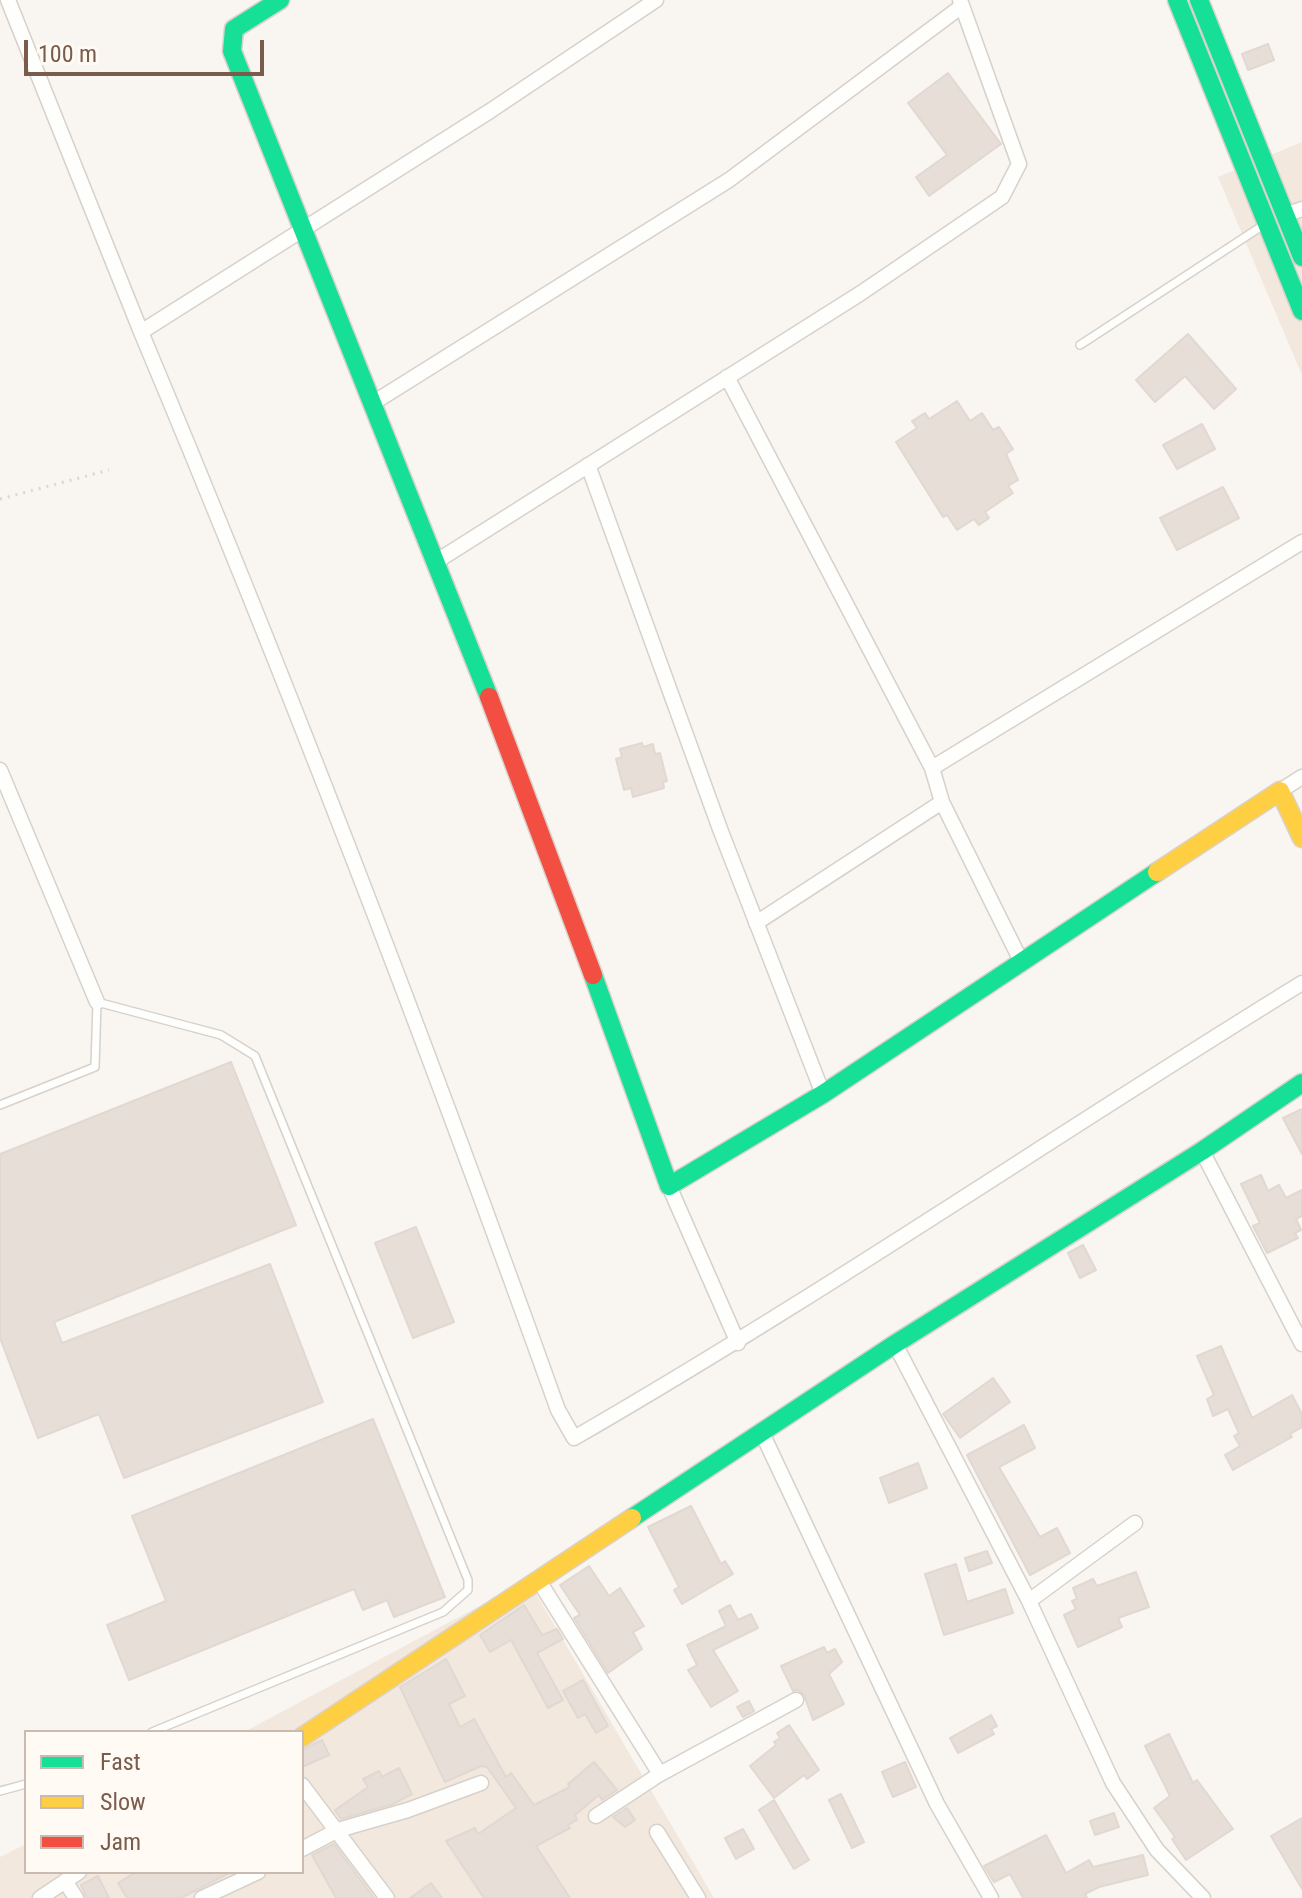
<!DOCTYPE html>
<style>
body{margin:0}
#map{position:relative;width:1302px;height:1898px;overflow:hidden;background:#f9f5f0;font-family:"Roboto Condensed",sans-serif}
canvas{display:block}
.legend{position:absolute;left:24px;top:1730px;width:280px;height:144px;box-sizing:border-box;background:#fffaf3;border:2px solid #cabbb1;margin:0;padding:10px 14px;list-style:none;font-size:24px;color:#7a5c4d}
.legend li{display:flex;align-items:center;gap:16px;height:40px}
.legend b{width:40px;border:2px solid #cabbb1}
.scale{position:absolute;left:24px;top:40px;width:240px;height:36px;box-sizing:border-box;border:4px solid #7a5c4d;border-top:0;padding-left:10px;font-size:24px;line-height:28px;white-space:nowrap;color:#7a5c4d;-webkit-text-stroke:6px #fffaf3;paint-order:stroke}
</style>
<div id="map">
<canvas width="1302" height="1898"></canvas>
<ul class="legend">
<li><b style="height:10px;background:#16e098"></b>Fast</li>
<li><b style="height:10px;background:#ffcf43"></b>Slow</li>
<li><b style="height:10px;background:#f24e42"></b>Jam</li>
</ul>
<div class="scale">100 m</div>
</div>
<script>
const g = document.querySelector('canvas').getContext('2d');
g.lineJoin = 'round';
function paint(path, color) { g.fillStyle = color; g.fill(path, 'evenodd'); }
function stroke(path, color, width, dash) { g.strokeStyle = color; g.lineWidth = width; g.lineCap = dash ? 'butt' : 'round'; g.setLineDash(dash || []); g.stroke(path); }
paint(new Path2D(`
 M1302 142V375L1218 177Z
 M528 1580 714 1898H0V1857L26 1844V1872H302V1732H244Z`), '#f2e8de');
const building = new Path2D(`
 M1268 44 1274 60 1248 70 1242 54Z
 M948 73 1001 144 929 196 916 177 947 155 908 103Z
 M1188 334 1236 389 1214 409 1185 376 1155 402 1136 380Z
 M957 401 970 421 982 413 993 430 999 427 1013 449 1006 454 1018 480 1008 486 1013 493 985 512 989 518 979 525 974 519 957 530 947 515 943 517 896 442 917 428 912 421 925 413 929 419Z
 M1202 424 1215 449 1177 469 1163 445Z
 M1223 487 1239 518 1177 550 1160 518Z
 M642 743 643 747 653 744 655 754 660 753 667 781 663 782 664 788 633 797 631 788 624 790 616 759 622 757 620 749Z
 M231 1062 296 1225 54 1322 62 1343 270 1264 323 1402 124 1478 99 1414 38 1438 0 1338V1154Z
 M1302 1109V1154L1283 1118Z
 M1261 1175 1268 1191 1279 1185 1286 1198 1302 1190V1216L1296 1219 1301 1230 1295 1233 1298 1238 1267 1253 1253 1226 1260 1223 1241 1184Z
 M416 1227 454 1322 413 1338 375 1243Z
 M1083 1245 1096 1270 1080 1278 1068 1253Z
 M1221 1346 1252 1418 1292 1395 1302 1414V1427L1290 1434 1292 1437 1233 1470 1225 1455 1240 1446 1234 1436 1239 1433 1228 1409 1213 1416 1207 1399 1214 1395 1197 1356Z
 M993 1378 1010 1402 960 1438 943 1414Z
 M373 1419 445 1597 394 1617 387 1600 363 1610 354 1589 129 1680 107 1625 166 1601 132 1516Z
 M1024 1425 1035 1448 999 1467 1040 1537 1057 1528 1070 1553 1030 1575 967 1455Z
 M918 1463 927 1488 889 1503 880 1478Z
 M691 1506 721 1564 725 1561 733 1574 682 1604 674 1590 679 1587 648 1527Z
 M987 1551 992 1563 969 1571 965 1558Z
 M956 1564 967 1602 1005 1589 1013 1613 944 1635 925 1574Z
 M589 1566 609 1596 620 1588 644 1626 633 1632 642 1649 608 1673 574 1618 580 1615 560 1585Z
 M1136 1572 1149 1607 1118 1618 1122 1627 1078 1647 1064 1615 1076 1609 1072 1601 1077 1599 1073 1588 1093 1579 1097 1586Z
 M524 1605 542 1635 557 1629 563 1639 537 1653 563 1700 548 1708 511 1640 490 1652 480 1635Z
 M730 1605 738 1620 751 1614 758 1628 713 1650 738 1691 711 1707 688 1670 697 1665 687 1645 726 1626 719 1611Z
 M824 1647 827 1653 835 1649 842 1662 829 1674 844 1704 813 1720 804 1695 798 1690 793 1691 781 1666Z
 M446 1659 465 1696 449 1704 460 1727 474 1719 506 1777 511 1773 534 1805 570 1787 568 1784 594 1762 617 1790 602 1800 599 1795 575 1815 577 1820 568 1825 570 1828 536 1846 570 1898H484L446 1841 475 1828 478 1834 516 1808 487 1767 481 1766 445 1782 400 1687Z
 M583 1680 608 1726 596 1733 585 1714 578 1718 563 1691Z
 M749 1701 754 1711 743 1717 737 1707Z
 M991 1715 997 1726 991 1729 994 1734 958 1753 950 1738Z
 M789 1725 819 1770 807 1779 804 1775 774 1798 750 1766 776 1745 774 1742 780 1738 777 1733Z
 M1169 1734 1193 1783 1197 1780 1233 1829 1186 1860 1172 1839 1175 1837 1154 1808 1170 1796 1145 1746Z
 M322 1740 329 1755 302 1767V1750Z
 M905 1762 916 1787 893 1797 882 1772Z
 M399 1768 412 1794 393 1804 341 1819 335 1810 368 1787 363 1779 379 1771 382 1777Z
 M841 1794 864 1842 852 1848 829 1800Z
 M774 1800 809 1860 794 1869 759 1810Z
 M627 1808 635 1820 625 1827 613 1817Z
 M1114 1813 1119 1827 1095 1835 1090 1821Z
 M1302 1818V1889L1271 1836Z
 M743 1829 754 1849 736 1859 725 1838Z
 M1046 1835 1066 1873 1089 1860 1093 1867 1143 1855 1148 1875 1099 1887 1085 1894 1087 1898H1023L1010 1874 994 1882 984 1866Z
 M334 1844 374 1898H336L312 1855Z
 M136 1872H231L181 1898H127L118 1883Z
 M98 1876 109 1898H87L81 1885Z
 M431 1883 442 1898H410Z`);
paint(building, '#e6ded7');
stroke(building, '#e2d8d2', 2);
const lane = new Path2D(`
 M1080 345 1265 224
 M0 1105 95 1067 97 1002 221 1035 255 1056 468 1580V1590L443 1612 152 1732
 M0 1791 26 1784`);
const street = new Path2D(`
 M8 0 141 332 490 111 656 0
 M1285 215 1302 209
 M141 332C290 687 428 1047 558 1410L574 1438C822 1295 1058 1133 1302 983
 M727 377 932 768 942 802 756 923
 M373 403 729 180 962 6
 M588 465 720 829 823 1094
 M437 561 861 293 1002 197 1019 164 960 0
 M932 768 1302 542
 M0 770 97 1002
 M1280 791 1302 777
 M942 802 1022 963
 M1202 1151 1302 1344
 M669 1186 738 1343
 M895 1344 1029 1601 1113 1783 1157 1850 1203 1898
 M762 1433 937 1804 991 1898
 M539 1581 660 1774 796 1700
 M1029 1601 1135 1523
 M302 1785 387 1898
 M596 1816 660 1774
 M657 1832 698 1898
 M302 1849 338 1830 408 1810 481 1783
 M65 1881 76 1898
 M40 1898 79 1872
 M202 1898 258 1872`);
const fast = new Path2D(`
 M280 0 234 29 232 51 489 697
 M1177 0 1302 311
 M1199 0 1302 257
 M593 975 669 1186 823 1094 1157 872
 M632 1518 895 1344 1202 1151 1302 1083`);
const slow = new Path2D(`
 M1157 872 1280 791 1302 838
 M302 1737 632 1518`);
const jam = new Path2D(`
 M489 697 593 975`);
stroke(lane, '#d7d1cb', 10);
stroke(street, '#d7d1cb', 17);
stroke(fast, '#d9d2cb', 21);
stroke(slow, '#d9d2cb', 21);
stroke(jam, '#d9d2cb', 21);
stroke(new Path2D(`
 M0 499 109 470`), '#dcd5d0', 3, [2, 6]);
stroke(lane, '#fefefd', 7);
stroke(street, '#fefefd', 14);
stroke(fast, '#16e098', 18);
stroke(slow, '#ffcf43', 18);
stroke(jam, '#f24e42', 18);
</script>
